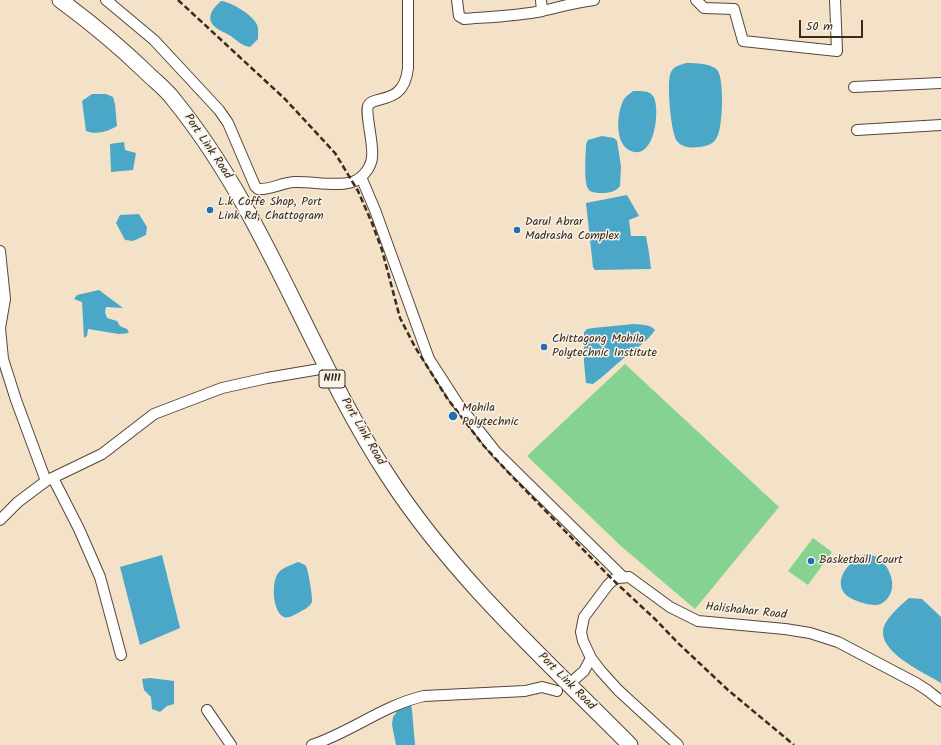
<!DOCTYPE html>
<style>
body{margin:0}
#map{position:relative;width:941px;height:745px;overflow:hidden;background:#f3e2c8;font-family:Kalam,sans-serif}
canvas{display:block}
.scale{position:absolute;left:799px;top:20px;width:64px;height:18px;box-sizing:border-box;border:2px solid #3b2a1e;border-top:0;padding-left:5px;font-size:12px;line-height:14px;white-space:nowrap;color:#3b2a1e;-webkit-text-stroke:3px #f7f3e8;paint-order:stroke}
</style>
<div id="map">
<canvas width="941" height="745"></canvas>
<div class="scale">50 m</div>
</div>
<script>
const g = document.querySelector('canvas').getContext('2d');
g.lineJoin = 'round';
function paint(path, color) { g.fillStyle = color; g.fill(path, 'evenodd'); }
function stroke(path, color, width, dash) { g.strokeStyle = color; g.lineWidth = width; g.lineCap = dash ? 'butt' : 'round'; g.setLineDash(dash || []); g.stroke(path); }
function write(font, color, halo, rows, align = 'center') {
  g.font = font + ' Kalam,sans-serif'; g.lineWidth = 3; g.setLineDash([]); g.textBaseline = 'middle'; g.strokeStyle = halo; g.fillStyle = color; for (const [text, x, y, turn = 0] of rows) {
    g.save(); g.translate(x, y); g.rotate((+turn || 0) * Math.PI / 180); g.textAlign = isNaN(turn) ? turn : align; if (halo) g.strokeText(text, 0, 0); g.fillText(text, 0, 0); g.restore();
  }
}
paint(new Path2D(`
 M625 364 779 507 695 609 622 547 527 456Z
 M813 538 832 552 808 585 788 571Z`), '#86d290');
paint(new Path2D(`
 M221 1C231 2 251 14 256 23 259 27 258 33 258 39L250 47C241 46 236 39 229 35 225 32 219 31 215 27 205 18 213 8 221 1Z
 M686 63C695 63 712 63 718 71 724 80 723 128 717 137 714 144 707 146 700 147 692 148 682 148 677 141 671 134 666 80 671 72 674 66 680 65 686 63Z
 M633 91C640 91 649 90 653 96 661 107 655 164 629 150 614 142 617 111 624 99 626 96 630 94 633 91Z
 M92 94H106L113 97 115 104 117 126C107 132 97 135 86 131L82 101Z
 M602 136 614 138 617 141 621 166 620 186C615 192 610 193 601 193 597 193 592 193 589 190 583 184 586 153 586 144L588 140Z
 M124 142 125 150 136 153 133 170 111 172 110 144Z
 M627 195 639 216 629 220 631 236H646L649 253 651 269 595 270 593 267 586 203Z
 M139 214 147 227 146 235 133 241 125 240 116 223 120 215Z
 M99 290 123 308 106 307 105 312 107 318 117 321 120 326 127 329 129 333 119 334 88 329 87 336 84 338 82 302 74 299 77 295Z
 M634 324C642 325 650 324 655 330 647 342 635 349 624 358 614 366 604 376 593 384L586 383 584 362V332L587 329 593 328Z
 M868 554C871 555 876 556 879 558 890 568 898 586 887 599 884 602 882 604 877 605 870 606 850 600 845 594 832 579 852 557 868 554Z
 M162 555 180 628 140 645 120 567Z
 M298 562C301 563 304 564 306 566 308 569 313 598 312 602 309 608 303 610 298 613 293 615 289 619 284 617 272 612 271 580 279 572 284 567 291 565 298 562Z
 M909 598 922 599 941 617V683C925 673 882 654 883 632 883 620 901 605 909 598Z
 M150 678 174 681V704L167 706 160 712 152 709 151 697 144 690 142 679Z
 M411 704 412 710 415 745H396L392 725 393 717 396 713 398 709Z`), '#4aa7c8');
const minor = new Path2D(`
 M106 0 154 40 219 110 228 123 255 186 258 189C270 190 281 183 294 182 310 181 337 187 352 182 359 180 364 175 368 169 370 165 372 162 372 157 374 145 365 113 368 106 373 94 404 107 408 68V0
 M457 0 459 16 464 19C490 17 517 16 542 11 560 7 576 2 594 0
 M541 0 542 11
 M696 0 704 8 734 9 743 41 837 51 835 0
 M854 87 941 83
 M857 130 941 125
 M361 177 375 210 429 359 458 404 496 452 623 577
 M0 251 5 299 0 328 3 359 16 400 46 481
 M53 478 79 529 100 577 121 655
 M0 520 18 502 46 481 102 454 154 414 222 388 267 378 326 368
 M576 678 584 671 591 658
 M207 710 231 745
 M312 745C351 732 384 705 424 696L525 691 542 687 557 691
 M678 745 618 690 600 670 591 658 583 641 581 632 584 617 608 585 613 580 618 578 629 577 670 607 698 621 785 629 810 633 838 642 916 683 927 690 941 701`);
const highway = new Path2D(`
 M60 0C90 22 120 47 147 73 156 82 167 90 174 100 266 213 309 355 388 476 454 578 545 659 630 745`);
stroke(minor, '#574638', 12);
stroke(highway, '#574638', 17);
stroke(minor, '#fff', 10);
stroke(highway, '#fff', 15);
stroke(new Path2D(`
 M178 0 285 99 335 153 358 191 372 223 382 250 400 318 415 347 447 398 483 445 506 470 565 531 613 580 656 620 678 643 728 690 794 745`), '#3b2a1e', 2.5, [6, 3]);
for (const [x, y, r, color] of [
 [210,210,4,"#1f6fb2"],
 [517,230,4,"#1f6fb2"],
 [544,347,4,"#1f6fb2"],
 [453,416,5,"#1f6fb2"],
 [811,561,4,"#1f6fb2"]
]) { const dot = new Path2D(); dot.arc(x, y, r, 0, 2 * Math.PI); g.fillStyle = color; g.fill(dot); stroke(dot, '#f7f3e8', 1.5); }
for (const [x, y, w] of [
 [332,379,26]
]) { const box = new Path2D(); box.roundRect(x - w / 2, y - 9, w, 18, 3); g.fillStyle = '#f7f3e8'; g.fill(box); stroke(box, '#3b2a1e', 1); }
write('bold 11px', '#3b2a1e', null, [
 ["N111",332,379]
]);
write('12px', '#3b2a1e', '#f7f3e8', [
 ["Port Link Road",207,147,56],
 ["Port Link Road",362,432,60],
 ["Halishahar Road",746,612,6],
 ["Port Link Road",566,682,45]
]);
write('12px', '#3b2a1e', '#f7f3e8', [
 ["L.k Coffe Shop, Port",218,203],
 ["Link Rd, Chattogram",218,217],
 ["Darul Abrar",525,223],
 ["Madrasha Complex",525,237],
 ["Chittagong Mohila",552,340],
 ["Polytechnic Institute",552,354],
 ["Mohila",462,409],
 ["Polytechnic",462,423],
 ["Basketball Court",819,561]
], 'left');
</script>
